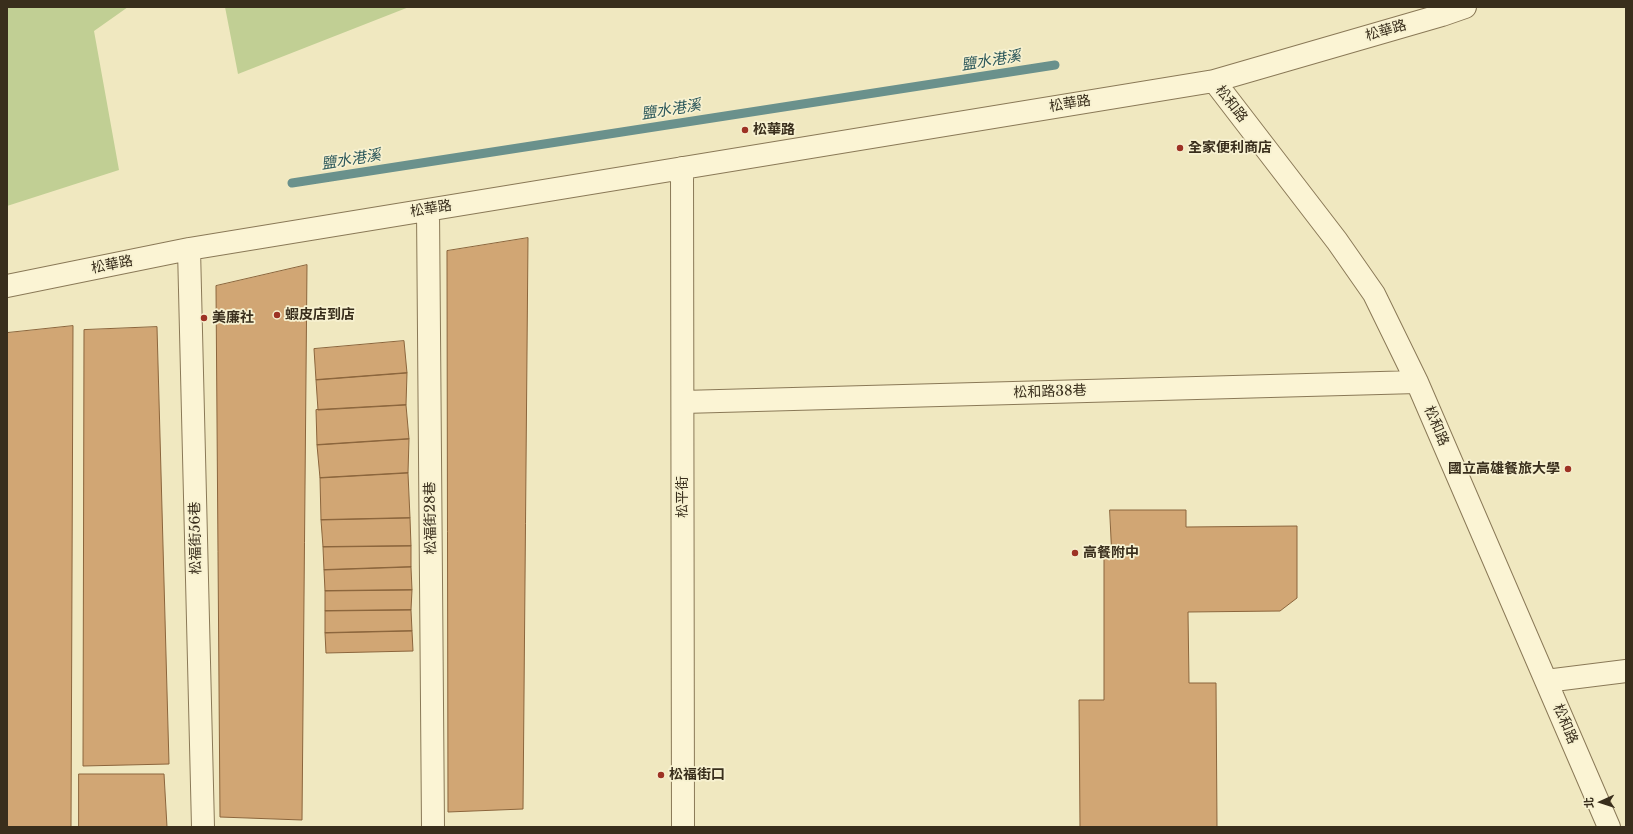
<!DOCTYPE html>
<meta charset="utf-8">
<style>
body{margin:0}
#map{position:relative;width:1633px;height:834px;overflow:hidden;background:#f0e8c0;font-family:"Libre Baskerville","Noto Sans TC",serif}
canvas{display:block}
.frame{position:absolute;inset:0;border:8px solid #392e1c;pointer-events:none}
.north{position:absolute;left:1581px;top:782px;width:40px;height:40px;-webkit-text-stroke:3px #f7f1d0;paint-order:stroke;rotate:267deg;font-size:11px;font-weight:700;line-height:16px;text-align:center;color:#392e1c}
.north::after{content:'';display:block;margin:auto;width:14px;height:18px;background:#392e1c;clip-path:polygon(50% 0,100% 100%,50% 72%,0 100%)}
</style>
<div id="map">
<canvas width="1633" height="834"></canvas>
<div class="frame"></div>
<div class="north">北</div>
</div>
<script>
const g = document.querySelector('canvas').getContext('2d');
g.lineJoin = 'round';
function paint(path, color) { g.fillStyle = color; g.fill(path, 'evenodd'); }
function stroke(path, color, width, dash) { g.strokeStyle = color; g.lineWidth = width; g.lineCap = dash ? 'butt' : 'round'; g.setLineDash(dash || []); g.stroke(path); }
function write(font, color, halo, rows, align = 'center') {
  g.font = font + ' "Libre Baskerville","Noto Sans TC",serif'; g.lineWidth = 3.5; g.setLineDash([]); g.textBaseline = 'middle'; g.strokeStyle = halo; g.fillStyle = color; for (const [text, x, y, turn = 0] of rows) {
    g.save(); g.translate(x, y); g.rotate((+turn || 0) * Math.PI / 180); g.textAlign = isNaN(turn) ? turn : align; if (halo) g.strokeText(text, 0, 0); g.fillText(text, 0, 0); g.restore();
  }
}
paint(new Path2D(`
 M7 7H128L94 31 119 170 7 206Z
 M225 7H409L238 74Z`), '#c1cf94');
stroke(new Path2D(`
 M292 183 1055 65`), '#6a918c', 9);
const building = new Path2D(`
 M528 238 523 809 448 812 447 251Z
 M307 265 302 820 220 817 216 286Z
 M73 326 71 827H7V333Z
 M157 327 169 764 83 766 84 330Z
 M404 341 407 373 316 380 314 349Z
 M407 373 406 405 318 410 316 380Z
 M406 405 409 439 317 445 316 410Z
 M409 439 408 473 320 478 317 445Z
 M408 473 410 518 321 520 320 478Z
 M1110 510H1186V527L1297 526V598L1280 611 1188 612 1189 683H1216L1217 827H1080L1079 700H1104V546H1111Z
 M410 518 411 546 323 547 321 520Z
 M411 546V567L324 570 323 547Z
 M411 567 412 590 325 591 324 570Z
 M412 590 411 610 325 611V591Z
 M411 610 412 631 325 633V611Z
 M412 631 413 651 326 653 325 633Z
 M79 774H164L167 827H79Z`);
paint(building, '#d1a674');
stroke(building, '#8b653c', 1);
const minor = new Path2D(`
 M1214 81 1337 241 1374 294 1417 382 1609 827
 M682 168 683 827
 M428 210 433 827
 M189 249 203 827
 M7 286 189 249 1214 81 1442 15 1465 7
 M683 402 1417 382
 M1546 681 1626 671`);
stroke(minor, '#8a7957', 24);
stroke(minor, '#fbf4d4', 22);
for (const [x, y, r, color] of [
 [745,130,4,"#9d3224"],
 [1180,148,4,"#9d3224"],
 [277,315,4,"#9d3224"],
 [204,318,4,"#9d3224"],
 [1568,469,4,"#9d3224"],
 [1075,553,4,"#9d3224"],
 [661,775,4,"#9d3224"]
]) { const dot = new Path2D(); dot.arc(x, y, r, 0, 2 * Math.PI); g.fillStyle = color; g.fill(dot); stroke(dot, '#f7f1d0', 1.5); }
write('14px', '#392e1c', '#f7f1d0', [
 ["松華路",1386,31,-16],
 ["松華路",1070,104,-9],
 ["松和路",1231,104,52],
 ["松華路",431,209,-9],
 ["松華路",112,265,-11],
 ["松和路38巷",1050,392,-2],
 ["松和路",1436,426,67],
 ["松平街",683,497,-90],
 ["松福街28巷",431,518,-91],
 ["松福街56巷",196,538,-91],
 ["松和路",1565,724,67]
]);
write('bold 14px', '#392e1c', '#f7f1d0', [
 ["松華路",753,130],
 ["全家便利商店",1188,148],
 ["蝦皮店到店",285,315],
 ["美廉社",212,318],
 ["國立高雄餐旅大學",1560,469,"right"],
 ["高餐附中",1083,553],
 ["松福街口",669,775]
], 'left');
write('italic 15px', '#2b575a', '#f7f1d0', [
 ["鹽水港溪",991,61,-9],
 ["鹽水港溪",671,110,-9],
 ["鹽水港溪",351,160,-9]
]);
</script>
